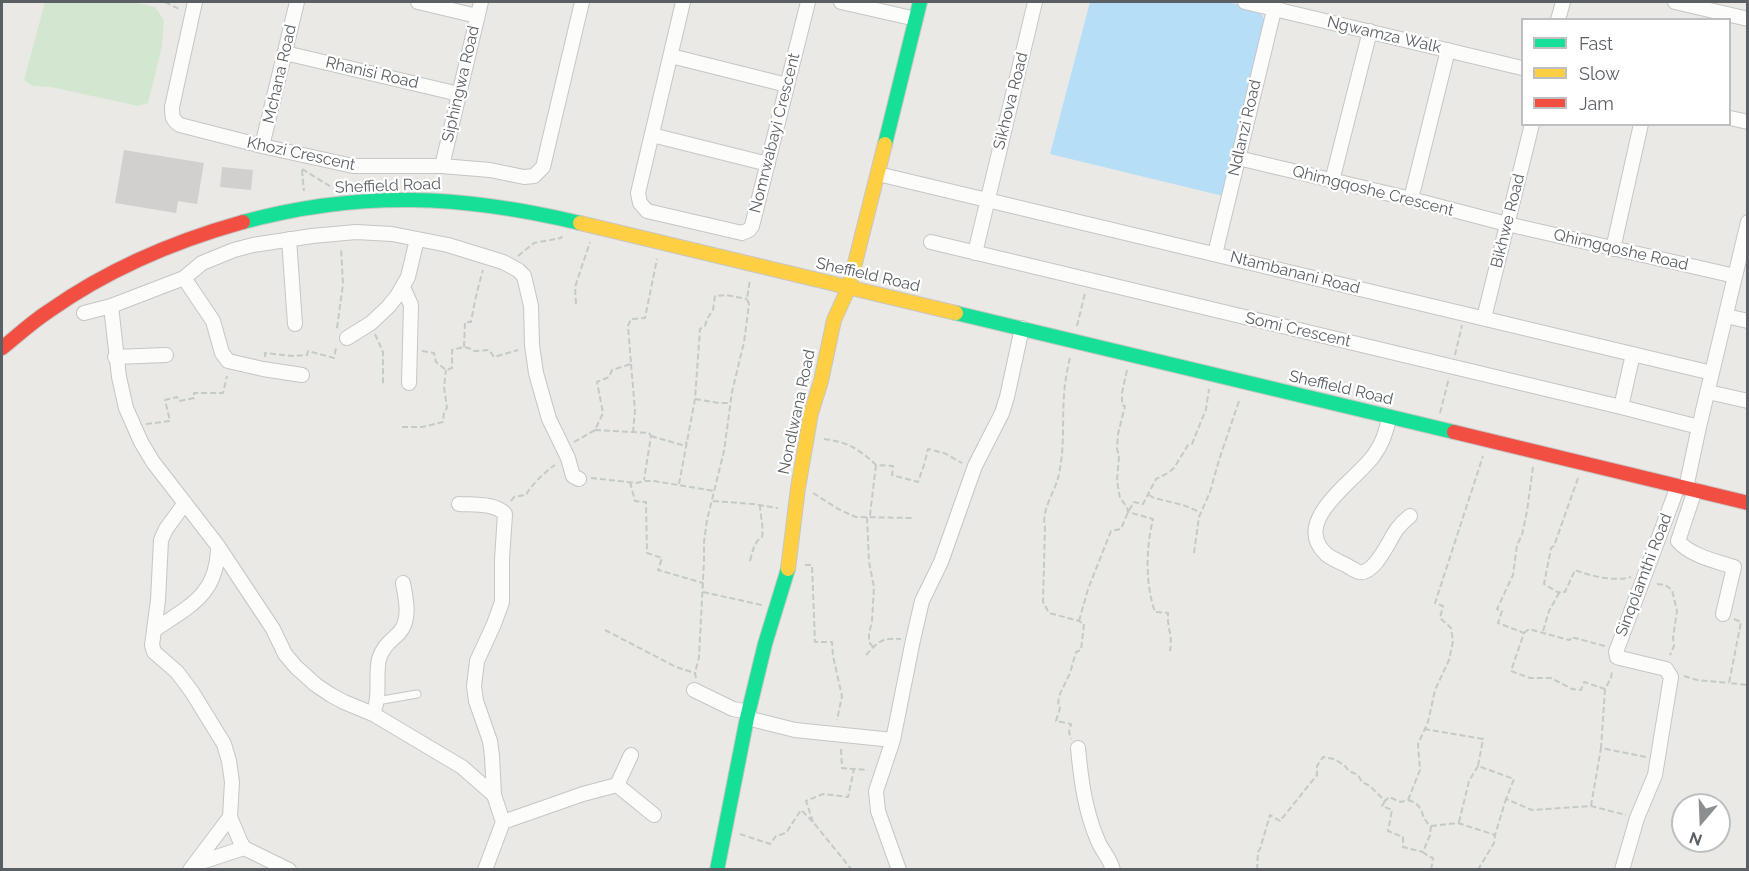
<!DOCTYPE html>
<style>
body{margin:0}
#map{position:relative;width:1749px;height:871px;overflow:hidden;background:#eae9e5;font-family:Raleway,sans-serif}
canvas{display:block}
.frame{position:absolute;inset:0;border:3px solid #5a5f63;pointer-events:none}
.legend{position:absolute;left:1521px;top:18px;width:210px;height:108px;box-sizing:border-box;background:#fff;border:2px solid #bdbfc1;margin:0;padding:8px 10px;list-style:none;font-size:18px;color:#5a5f63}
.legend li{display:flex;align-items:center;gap:12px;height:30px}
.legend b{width:30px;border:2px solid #bdbfc1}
.north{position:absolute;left:1671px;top:793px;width:60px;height:60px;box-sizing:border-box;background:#fff;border:2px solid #bdbfc1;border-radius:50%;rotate:199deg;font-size:16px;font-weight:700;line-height:24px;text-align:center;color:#5a5f63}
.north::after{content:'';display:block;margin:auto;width:21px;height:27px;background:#8c8f90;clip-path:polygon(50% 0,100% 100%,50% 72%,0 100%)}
</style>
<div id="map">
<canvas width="1749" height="871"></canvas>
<div class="frame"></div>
<ul class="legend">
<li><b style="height:8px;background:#16e098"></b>Fast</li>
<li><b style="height:8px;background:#ffcf43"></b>Slow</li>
<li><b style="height:8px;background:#f24e42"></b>Jam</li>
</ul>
<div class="north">N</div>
</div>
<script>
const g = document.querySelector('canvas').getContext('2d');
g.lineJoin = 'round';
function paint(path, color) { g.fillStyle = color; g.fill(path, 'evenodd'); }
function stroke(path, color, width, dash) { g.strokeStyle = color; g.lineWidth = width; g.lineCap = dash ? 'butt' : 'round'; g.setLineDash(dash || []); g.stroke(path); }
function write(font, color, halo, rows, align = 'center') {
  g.font = font + ' Raleway,sans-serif'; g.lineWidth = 4.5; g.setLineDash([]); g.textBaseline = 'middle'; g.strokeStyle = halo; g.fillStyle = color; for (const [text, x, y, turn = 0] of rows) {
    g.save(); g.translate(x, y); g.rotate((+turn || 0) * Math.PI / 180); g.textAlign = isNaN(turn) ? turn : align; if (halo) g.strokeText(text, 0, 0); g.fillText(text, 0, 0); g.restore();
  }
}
paint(new Path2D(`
 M45 2H135L155 7 164 20 162 46 148 103 138 106 51 87 33 86 24 80Z`), '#d3e7d0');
paint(new Path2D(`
 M1090 2H1227L1258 9 1265 20 1223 196 1050 154Z`), '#b7def7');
paint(new Path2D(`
 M124 150 204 163 197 204 178 201 176 213 115 203Z
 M222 167 253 170 251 190 220 187Z`), '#d1d0ce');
const lane = new Path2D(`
 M377 701 417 694`);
const street = new Path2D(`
 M195 2 172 107C172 116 172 120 180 125L262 146 353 166H442L490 170 524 177 534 176 543 167 582 2
 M418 2 477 16
 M683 2 638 193 640 203 647 211 742 233 749 230 752 226 808 2
 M841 2 916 19
 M1245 2 1522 68
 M1675 2 1748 19
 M1558 20 1563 2
 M285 53 459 94
 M671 56 787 85
 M1730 118 1748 122
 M652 135 768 164
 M262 146 297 2
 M1238 158 1411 199 1507 224 1735 276
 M442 166 481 2
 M878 174 1712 373
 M1332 181 1370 31
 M1411 199 1448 50
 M289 239 295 324
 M931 242 1621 407 1699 427
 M1613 249 1641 124
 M975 253 1035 2
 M1215 254 1276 2
 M184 278 213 321 222 353 228 361 263 369 302 375
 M403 287 411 305 409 383
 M111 306 119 377 126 408 141 442 153 462 218 546 273 629 285 654 296 667 316 685 331 695 344 702 373 714 462 767 494 795 503 822 485 870
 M84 313 111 306 184 278 202 263 234 250 253 245 312 236 356 232 392 234 448 245 503 262 518 270 524 276 531 306 532 345 536 373 549 419 568 458 573 476 579 479
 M1726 316 1748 321
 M1484 318 1532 124
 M347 338 371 323 388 307 397 296 408 277 417 239
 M115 357 166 355
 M1708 392 1748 401
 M1621 407 1633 354
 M1389 417C1387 430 1382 444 1374 455 1357 480 1290 520 1326 554 1332 559 1340 562 1346 565 1350 567 1355 571 1359 572 1375 575 1389 540 1397 529 1400 525 1405 520 1410 516
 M1686 488 1699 427 1748 222
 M1695 490 1678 541C1691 556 1715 561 1734 567L1723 614
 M185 503 166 529 161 540 158 600 152 645 154 652 177 672 192 692 224 744 229 761 232 782 230 817 240 841 244 848 289 870
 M459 504C474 505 495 503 505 514L502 559V602L494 624 477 661 474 686 476 701 490 741 492 756 494 795
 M154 630C190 606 218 594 218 546
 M694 690 733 709 749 712
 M373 714C381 696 375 677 379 659 383 646 390 642 399 633 411 620 406 599 403 583
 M747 718 795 730 893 740
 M1078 748C1081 780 1085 811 1098 841 1102 851 1110 858 1113 870
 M617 785 654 815
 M617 785 631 755
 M503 822 583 794 617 785
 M195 864 244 848
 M190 870 230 817
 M899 870 878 811 876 791 893 740 913 640 922 601 941 562 975 466 1002 413 1007 397 1022 328
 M1622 870 1637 818 1655 775 1671 677 1666 669 1620 658 1617 657 1616 652 1678 486`);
const fast = new Path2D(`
 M885 144 920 2
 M243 222C361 190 463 195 580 223
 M956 313 1454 432
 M717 870 747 718 765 644 788 569`);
const slow = new Path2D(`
 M580 223 956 313
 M788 569 798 488 811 413 821 381 834 320 849 287 885 144`);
const jam = new Path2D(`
 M2 348C17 336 32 322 49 311 107 270 175 241 243 222
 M1454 432 1748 503`);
stroke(lane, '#c5c6c5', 9);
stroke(street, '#c5c6c5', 16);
stroke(fast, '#c6c6c5', 16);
stroke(slow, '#c6c6c5', 16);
stroke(jam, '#c6c6c5', 16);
stroke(new Path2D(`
 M165 2 179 9
 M302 169 333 188
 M302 170 304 191
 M518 256 534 243 561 238 562 236
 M576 304 575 287 590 242
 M1077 326 1085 293
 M337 328 343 284 341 248
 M375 334 383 352V385
 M464 347 465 322H471C474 304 478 287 483 270
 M422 351 434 353 436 362 446 370 452 368V350C460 348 467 345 474 351L489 350 494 357 518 350
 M1455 355 1462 325
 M265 357V353L293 356 307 355 308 351 334 358 336 348
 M1070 358C1067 370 1065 382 1064 395 1062 423 1065 450 1058 478 1054 493 1041 511 1045 527L1043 602 1049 613 1079 621 1084 624 1081 650 1076 652 1070 673 1059 696 1058 705 1060 708 1056 721 1071 724 1069 732 1071 739
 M631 364 635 410 633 432
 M1127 370 1122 393V405L1125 406 1118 434 1117 449 1119 456 1117 481 1120 498 1127 507 1128 512 1153 519C1146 548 1145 584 1155 612L1168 613C1167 630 1173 634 1170 651
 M695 399 719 403H730
 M1440 413 1449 378
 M146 424 170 421 165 400 177 397 179 401 194 398V393H223L227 376
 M402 427H422L443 422 444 412 447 408 444 387 446 370
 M595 430 649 433 651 436 644 480
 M651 436 682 445 687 442
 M824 439C848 442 859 449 876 465L893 466 892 475 918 482 924 465 928 449 944 453 962 463
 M574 442 595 430 603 413 597 382 609 377 612 370 631 364 628 326 631 319 645 318 657 259
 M1533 467 1527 511 1522 535 1517 545 1513 575 1497 609 1502 611 1498 623 1524 633 1511 671 1530 678H1551L1572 689 1581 690 1584 682 1605 689 1611 678 1612 670
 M591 478 637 483 644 481H654L714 491
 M1578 478 1554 546 1551 548 1544 584 1559 593 1561 591 1565 592 1575 570C1591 576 1614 582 1631 577
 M630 482 635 501 646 502 647 553 662 558 658 570 703 583
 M679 484 695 399 700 329 705 326 707 319 713 310 715 296 726 295 747 299
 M813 493 840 510 856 517 912 518
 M1149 495 1154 498 1183 505 1200 512
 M511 501 514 497 526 495C530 486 547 470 555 465
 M713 501 753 504 778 508
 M1194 553 1199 517 1210 492 1219 460 1240 398
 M750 561C753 551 753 543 762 537 764 526 760 516 760 505
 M805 565H812L815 642H832L833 656 842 696 837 720
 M1657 584 1665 585 1672 590 1677 611 1673 638 1674 646 1670 655
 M703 592 762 605
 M1734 619 1741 622 1729 683 1748 685
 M1079 621 1088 589 1111 531 1121 529 1128 512 1134 502 1143 504 1156 479 1168 473 1174 468 1188 445 1192 444 1206 409 1209 389
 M605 630 676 667 695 673
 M1543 631 1549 611 1559 593
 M1524 633 1529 629 1565 639 1570 640 1571 637 1605 646
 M873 647 869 642V634L872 621 874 587 869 562 867 518 870 515 876 465
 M866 655C879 641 881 638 901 639
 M1684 676 1697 680 1729 683
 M696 678 695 673 699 657 704 561V542L707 520 724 451 732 392 744 342 749 304 747 299 750 279
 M1605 689 1601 748 1646 757
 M1424 729 1483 739 1478 766 1514 779 1506 799 1532 810 1591 806 1626 815
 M841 749 842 768 854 769
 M1408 800C1426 805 1419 818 1431 826L1430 835 1423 852 1428 856 1433 858 1431 870
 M1385 801 1382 806 1392 810 1388 831 1403 837V847L1423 852
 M1591 806 1601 748
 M813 822 806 801 823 794 848 797 854 769 868 770
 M1459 822 1469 781 1478 766
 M1431 826 1458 823 1495 835 1506 799
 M740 834 770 844 776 836 786 833 801 810 813 822 852 870
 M1257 870 1258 852 1260 849 1270 815 1280 821 1317 775V766L1323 757 1334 759 1344 765 1349 771 1358 775 1362 782 1370 786 1385 801 1389 797 1401 802 1408 800 1420 770 1418 744 1428 722 1435 690 1449 660 1453 641 1451 628 1440 618 1443 606 1435 603 1483 456
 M1480 870 1479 868 1494 843 1495 835`), '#c5cac7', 2, [6, 3]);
stroke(lane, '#fcfcfb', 7);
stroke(street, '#fcfcfb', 14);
stroke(fast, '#16e098', 14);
stroke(slow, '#ffcf43', 14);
stroke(jam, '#f24e42', 14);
write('16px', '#5a5f63', '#fff', [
 ["Ngwamza Walk",1384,35,13],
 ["Rhanisi Road",372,73,13],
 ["Mchana Road",280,74,-77],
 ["Siphingwa Road",461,84,-77],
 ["Sikhova Road",1011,101,-76],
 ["Ndlanzi Road",1245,128,-77],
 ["Nomrwabayi Crescent",775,133,-76],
 ["Khozi Crescent",301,154,12],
 ["Sheffield Road",388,186,-2],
 ["Qhimgqoshe Crescent",1373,191,14],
 ["Bikhwe Road",1508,221,-76],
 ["Qhimgqoshe Road",1621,250,13],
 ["Ntambanani Road",1295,273,14],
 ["Sheffield Road",868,275,13],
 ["Somi Crescent",1298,330,13],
 ["Sheffield Road",1341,388,13],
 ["Nondlwana Road",797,412,-78],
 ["Sinqolamthi Road",1644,575,-69]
]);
</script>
